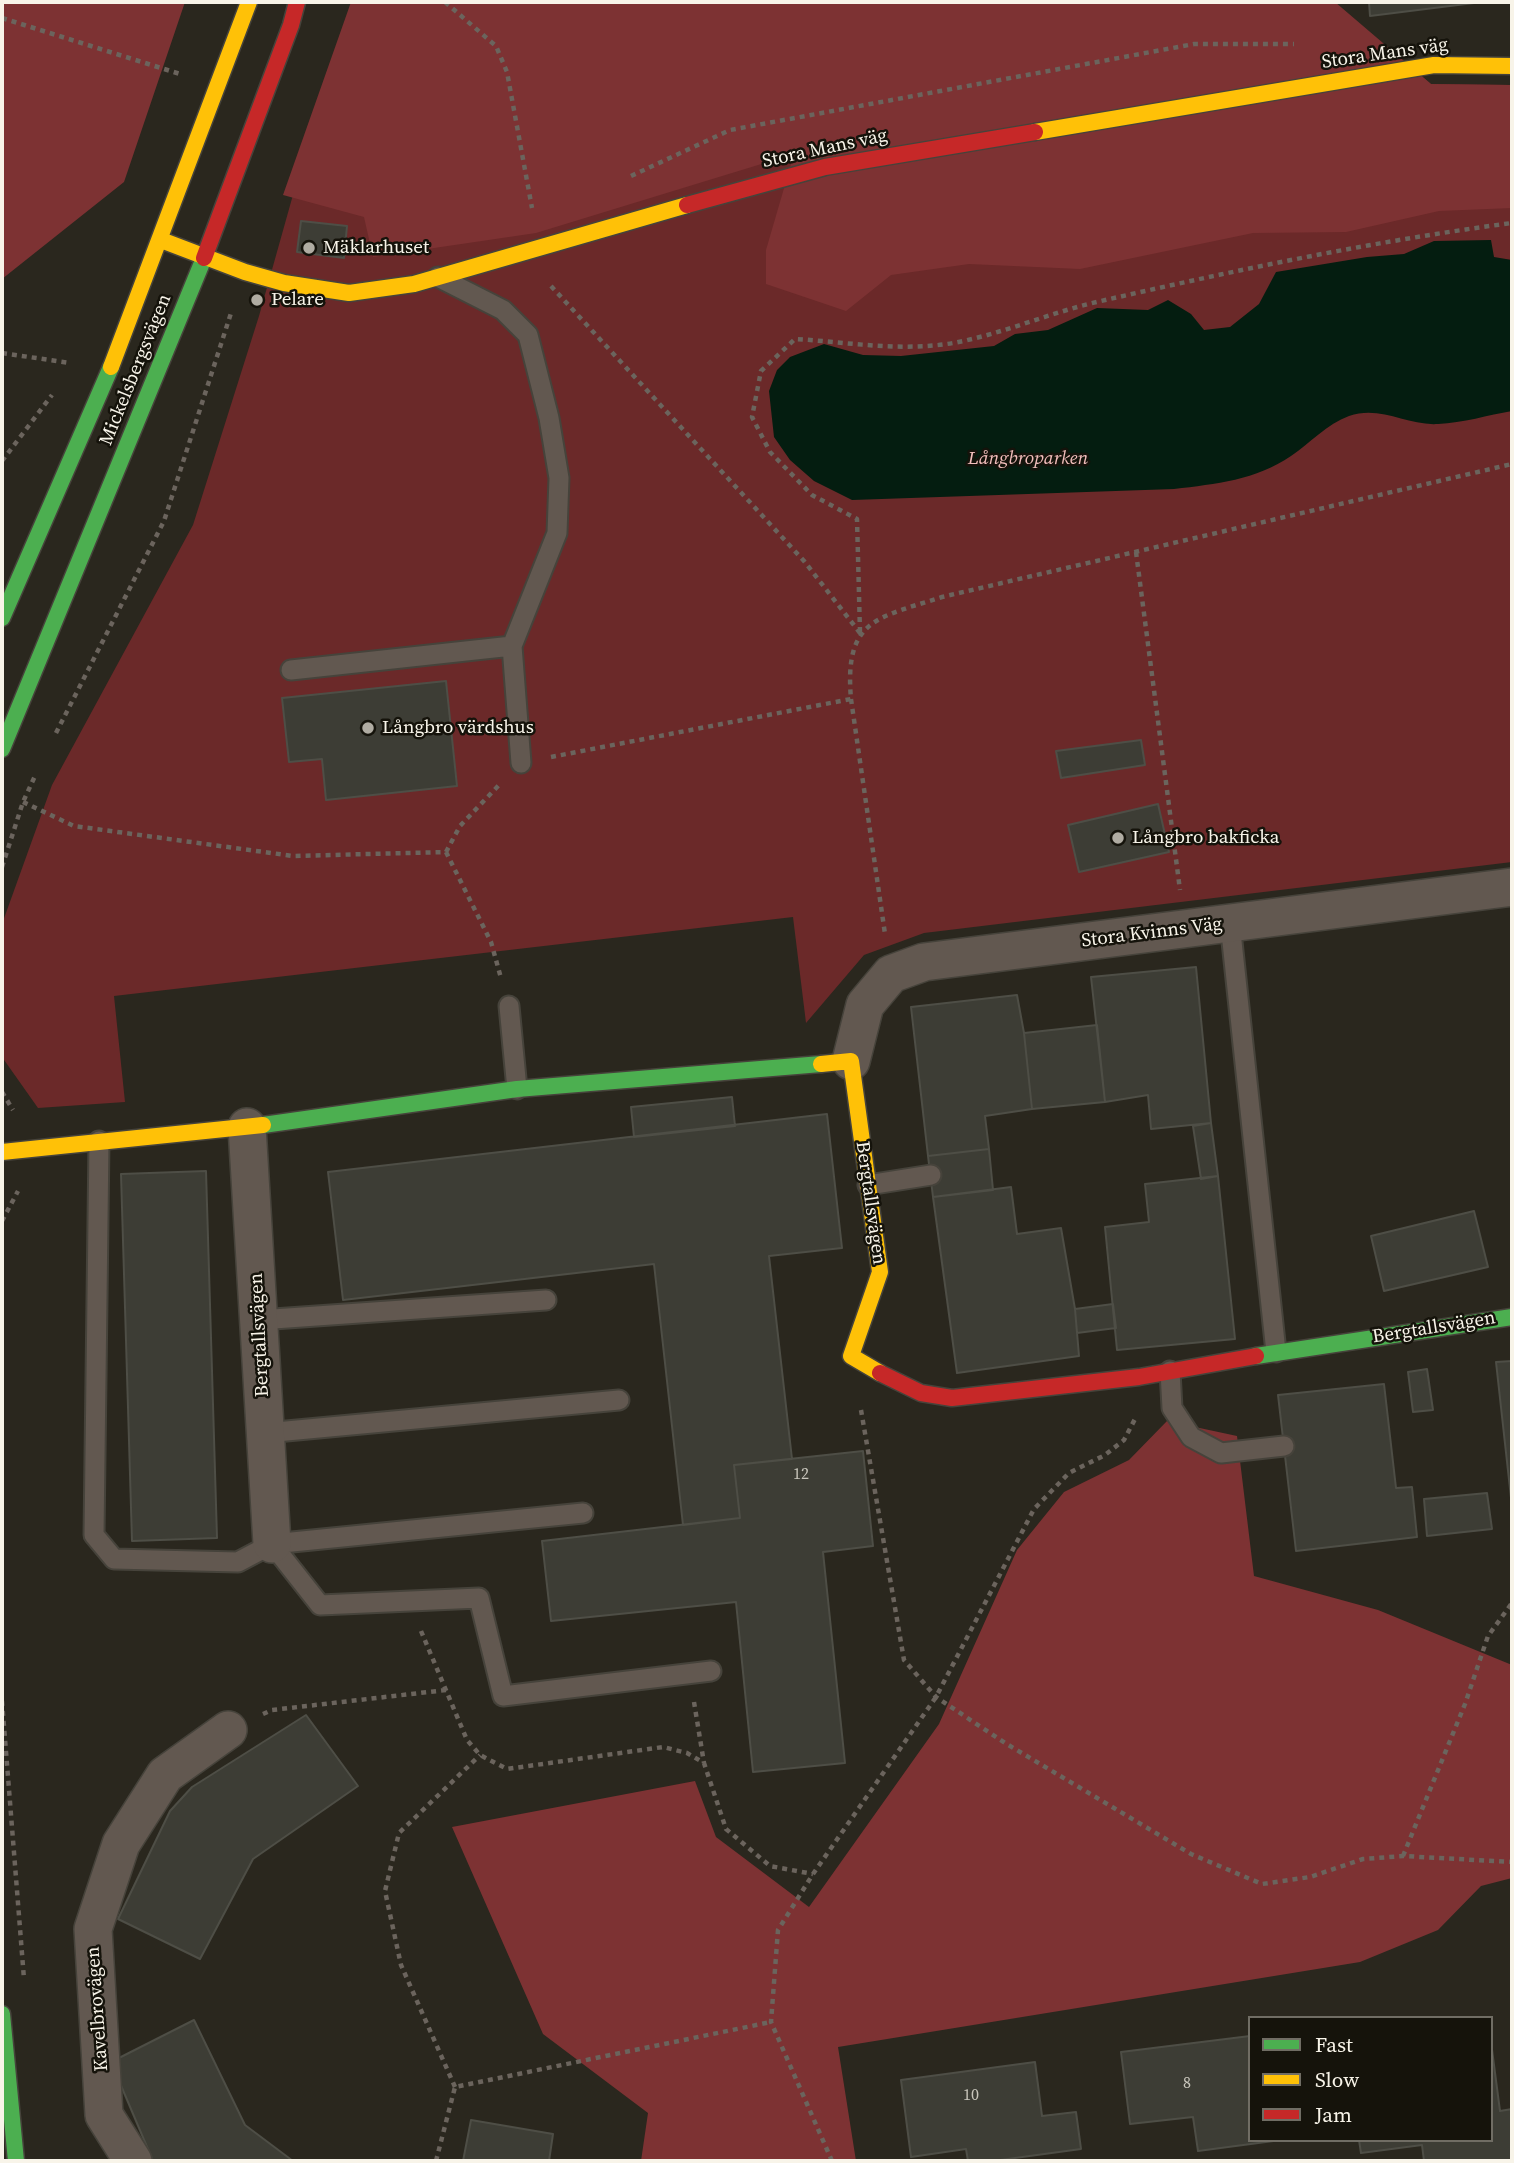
<!DOCTYPE html>
<meta charset="utf-8">
<style>
body{margin:0}
#map{position:relative;width:1514px;height:2163px;overflow:hidden;background:#2a271e;font-family:"Source Serif 4",serif}
canvas{display:block}
.frame{position:absolute;inset:0;border:4px solid #f8f4e9;pointer-events:none}
.legend{position:absolute;left:1248px;top:2016px;width:245px;height:126px;box-sizing:border-box;background:#15130b;border:2px solid #706d64;margin:0;padding:9px 12px;list-style:none;font-size:21px;color:#f8f4e9}
.legend li{display:flex;align-items:center;gap:14px;height:35px}
.legend b{width:35px;border:2px solid #706d64}
</style>
<div id="map">
<canvas width="1514" height="2163"></canvas>
<div class="frame"></div>
<ul class="legend">
<li><b style="height:9px;background:#4caf50"></b>Fast</li>
<li><b style="height:9px;background:#ffc107"></b>Slow</li>
<li><b style="height:9px;background:#c62828"></b>Jam</li>
</ul>
</div>
<script>
const g = document.querySelector('canvas').getContext('2d');
g.lineJoin = 'round';
function paint(path, color) { g.fillStyle = color; g.fill(path, 'evenodd'); }
function stroke(path, color, width, dash) { g.strokeStyle = color; g.lineWidth = width; g.lineCap = dash ? 'butt' : 'round'; g.setLineDash(dash || []); g.stroke(path); }
function write(font, color, halo, rows, align = 'center') {
  g.font = font + ' "Source Serif 4",serif'; g.lineWidth = 5; g.setLineDash([]); g.textBaseline = 'middle'; g.strokeStyle = halo; g.fillStyle = color; for (const [text, x, y, turn = 0] of rows) {
    g.save(); g.translate(x, y); g.rotate((+turn || 0) * Math.PI / 180); g.textAlign = isNaN(turn) ? turn : align; if (halo) g.strokeText(text, 0, 0); g.fillText(text, 0, 0); g.restore();
  }
}
paint(new Path2D(`
 M1333 2 1431 84 1512 85V862L924 933 864 955 806 1023 793 917 114 996 125 1102 38 1108 2 1057V924L52 785 193 525 259 316 330 63Z`), '#6b2929');
paint(new Path2D(`
 M2 2H185L124 182 2 279Z
 M351 2H1335L1431 84 1512 85V208L1439 211 1346 232 1253 233 1080 269 969 264 891 275 846 311 766 284V250L794 154 536 233 373 257 364 217 283 195Z
 M1167 1421 1237 1436 1254 1576 1378 1610 1512 1665V1878L1481 1886 1438 1930 1360 1962 838 2047 856 2161H641L648 2113 543 2034 452 1827 695 1781 716 1837 809 1907 939 1724 1017 1550 1064 1492 1129 1460Z`), '#7d3233');
paint(new Path2D(`
 M1491 240 1494 257 1512 260V411C1488 415 1463 423 1438 424 1407 426 1381 405 1349 416 1327 424 1310 443 1291 456 1256 480 1216 484 1174 489L852 500 814 481 790 460 774 437 769 391 777 370 790 357 824 344 863 355 901 356 994 346 1015 334 1048 330 1097 308 1148 310 1168 300 1191 314 1204 330 1230 327 1259 304 1276 272 1367 257 1404 254 1434 241Z`), '#041d10');
const building = new Path2D(`
 M1369 2H1474V3L1370 16Z
 M301 221 347 226 344 258 297 252Z
 M446 681 457 786 326 800 322 759 289 762 282 698Z
 M1141 740 1145 765 1061 778 1056 751Z
 M1158 804 1169 852 1079 872 1068 825Z
 M1196 967 1211 1123 1151 1129 1148 1095 1105 1102 1091 977Z
 M1017 995 1024 1033 1032 1109 985 1116 989 1149 928 1156 911 1007Z
 M1097 1025 1105 1102 1032 1109 1024 1033Z
 M732 1097 735 1126 634 1137 631 1107Z
 M827 1114 842 1248 769 1256 792 1459 734 1465 740 1518 683 1525 654 1264 343 1300 328 1172Z
 M1211 1123 1218 1176 1201 1179 1193 1126Z
 M989 1149 993 1190 933 1197 928 1156Z
 M206 1171 217 1538 132 1541 121 1174Z
 M1218 1176 1235 1339 1117 1350 1105 1227 1149 1222 1145 1184Z
 M1011 1187 1017 1234 1061 1228 1075 1309 1079 1356 957 1373 933 1197Z
 M1474 1211 1488 1267 1384 1291 1371 1236Z
 M1113 1304 1116 1328 1077 1333 1075 1309Z
 M1512 1361V1507L1496 1362Z
 M1427 1369 1433 1410 1413 1412 1408 1372Z
 M1384 1384 1396 1488 1412 1487 1417 1537 1296 1551 1278 1395Z
 M863 1451 873 1546 823 1552 845 1763 753 1772 736 1602 551 1621 542 1541 740 1518 734 1465Z
 M1487 1493 1492 1529 1427 1536 1424 1499Z
 M306 1715 358 1786 253 1859 200 1959 118 1919 170 1811 192 1787Z
 M194 2020 245 2125 293 2161H153L111 2062Z
 M1250 2036V2140H1281L1198 2151 1193 2117 1130 2124 1121 2052Z
 M1491 2042 1500 2111 1512 2109V2161H1424L1422 2145 1361 2153 1359 2140H1491Z
 M1035 2062 1042 2116 1076 2112 1081 2149 993 2161H968L966 2149 911 2157 901 2080Z
 M471 2120 553 2134 549 2161H463Z`);
paint(building, '#3d3d35');
stroke(building, '#4e4e46', 2);
const lane = new Path2D(`
 M512 646 521 763
 M291 670 512 646 557 533 559 478 549 418 528 335 503 310 438 277
 M1230 923 1276 1352
 M509 1006 517 1089
 M99 1141 94 1535 114 1559 238 1562 272 1544 583 1513
 M868 1185 931 1175
 M259 1320 546 1300
 M1170 1371 1172 1408 1191 1437 1221 1453 1284 1446
 M265 1433 619 1400
 M272 1544 320 1605 479 1598 503 1696 711 1671`);
const street = new Path2D(`
 M851 1061 865 1005 891 974 924 962 1512 887
 M247 1127 272 1544
 M133 2161 104 2115 93 1929 121 1844 165 1775 228 1730`);
const fast = new Path2D(`
 M2 618 111 367
 M2 749 204 258
 M263 1125 517 1089 821 1064
 M1256 1356 1512 1317
 M2 2014 16 2161`);
const slow = new Path2D(`
 M1035 132 1434 65 1512 66
 M161 240 245 272 284 283 349 293 414 284 687 205
 M111 367 249 2
 M821 1064 851 1061 880 1272 851 1356 880 1373
 M2 1152 263 1125`);
const jam = new Path2D(`
 M687 205 825 167 1035 132
 M204 258 291 25 297 2
 M880 1373 921 1393 952 1398 1139 1377 1256 1356`);
stroke(lane, '#46433b', 23);
stroke(street, '#46433b', 40);
stroke(fast, '#46433b', 19);
stroke(slow, '#46433b', 19);
stroke(jam, '#46433b', 19);
stroke(new Path2D(`
 M445 2 496 46 507 72 532 208
 M2 18 180 74
 M631 176 730 130 1194 44H1294
 M551 286 804 561 860 633
 M2 353 70 363
 M2 461 52 395
 M1136 552 1180 890
 M860 632 857 519 812 495 770 452 752 417 761 371 795 339C847 342 901 352 953 343 1003 334 1051 312 1101 301 1237 270 1374 241 1512 223
 M851 699 885 934
 M56 733 164 521 232 310
 M551 757 851 699C844 619 877 618 942 597L1512 464
 M23 802 74 826 293 856 446 852
 M446 852 460 826 499 785
 M446 852 491 942 501 978
 M2 867 23 802 35 776
 M2 1092 13 1110
 M2 1221 18 1191
 M861 1410 904 1660 936 1697 1005 1743 1191 1854 1262 1884 1310 1877 1363 1859 1403 1856 1512 1862
 M421 1631 467 1740 480 1755 507 1769 663 1747 687 1753 704 1763 726 1829 770 1866 813 1874
 M2 1701 24 1979
 M694 1702 704 1763
 M263 1714 272 1710 446 1690
 M1403 1856 1465 1704 1488 1636 1512 1603
 M455 2087 401 1965 385 1891 399 1833 480 1755
 M436 2161 455 2087 771 2022
 M832 2161 771 2022 778 1930 813 1874 936 1697 1034 1509 1069 1473 1105 1455 1124 1440 1135 1419`), '#6b645d', 4.5, [5, 5]);
stroke(lane, '#625850', 19);
stroke(street, '#625850', 37);
stroke(fast, '#4caf50', 16);
stroke(slow, '#ffc107', 16);
stroke(jam, '#c62828', 16);
for (const [x, y, r, color] of [
 [309,248,7,"#b0aca2"],
 [257,300,7,"#b0aca2"],
 [368,728,7,"#b0aca2"],
 [1118,838,7,"#b0aca2"]
]) { const dot = new Path2D(); dot.arc(x, y, r, 0, 2 * Math.PI); g.fillStyle = color; g.fill(dot); stroke(dot, '#15130b', 2.5); }
write('16px', '#c9c6bc', null, [
 ["12",801,1475],
 ["8",1187,2084],
 ["10",971,2096]
]);
write('19px', '#f8f4e9', '#15130b', [
 ["Stora Mans väg",1385,54,-8],
 ["Stora Mans väg",825,149,-12],
 ["Mickelsbergsvägen",136,370,-68],
 ["Stora Kvinns Väg",1152,933,-7],
 ["Bergtallsvägen",870,1203,82],
 ["Bergtallsvägen",1434,1328,-9],
 ["Bergtallsvägen",260,1335,-93],
 ["Kavelbrovägen",98,2009,-94]
]);
write('19px', '#f8f4e9', '#15130b', [
 ["Mäklarhuset",323,248],
 ["Pelare",271,300],
 ["Långbro värdshus",382,728],
 ["Långbro bakficka",1132,838]
], 'left');
write('italic 19px', '#f2bfbc', '#15130b', [
 ["Långbroparken",1028,459]
]);
</script>
